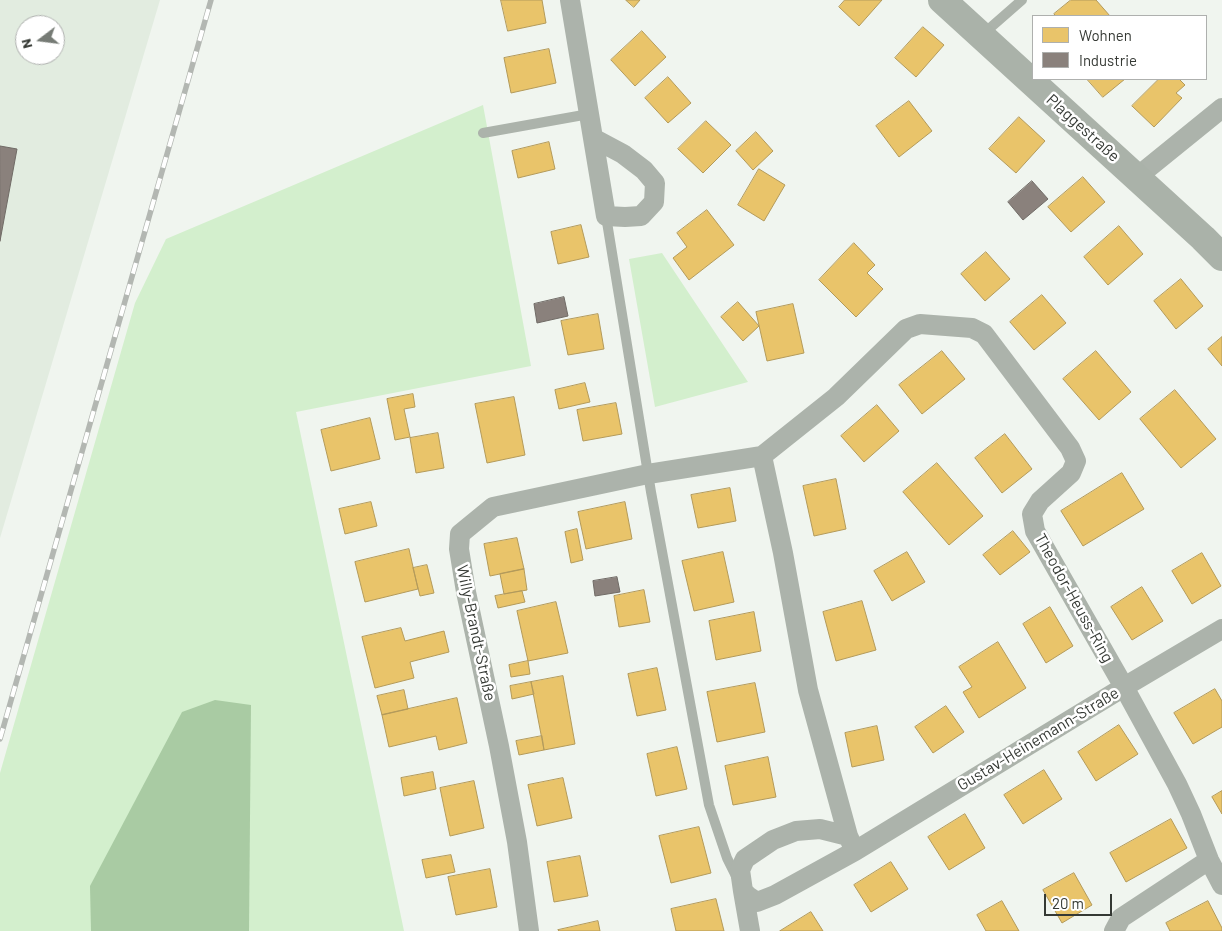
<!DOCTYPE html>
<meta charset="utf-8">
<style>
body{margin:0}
#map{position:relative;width:1222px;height:931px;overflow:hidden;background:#f0f5ef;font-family:Barlow,sans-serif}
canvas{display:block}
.legend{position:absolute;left:1032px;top:15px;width:175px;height:65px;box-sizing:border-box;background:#fff;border:1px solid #aeb0ae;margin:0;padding:6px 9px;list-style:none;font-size:15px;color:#353934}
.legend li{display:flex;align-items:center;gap:10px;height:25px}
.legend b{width:25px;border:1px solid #aeb0ae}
.north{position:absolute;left:15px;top:15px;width:50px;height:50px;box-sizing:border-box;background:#fff;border:1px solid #aeb0ae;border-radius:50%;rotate:255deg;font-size:14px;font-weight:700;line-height:20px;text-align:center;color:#353934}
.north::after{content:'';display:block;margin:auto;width:18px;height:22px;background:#767b75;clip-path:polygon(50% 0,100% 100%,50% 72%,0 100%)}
.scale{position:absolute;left:1044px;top:894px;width:68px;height:22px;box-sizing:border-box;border:2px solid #353934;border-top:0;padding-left:6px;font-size:15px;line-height:18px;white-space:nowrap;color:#353934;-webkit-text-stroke:4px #fff;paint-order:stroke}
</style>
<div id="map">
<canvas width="1222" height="931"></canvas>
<ul class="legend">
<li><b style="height:14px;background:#e9c46a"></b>Wohnen</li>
<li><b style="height:14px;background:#8a817c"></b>Industrie</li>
</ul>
<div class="north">N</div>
<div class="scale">20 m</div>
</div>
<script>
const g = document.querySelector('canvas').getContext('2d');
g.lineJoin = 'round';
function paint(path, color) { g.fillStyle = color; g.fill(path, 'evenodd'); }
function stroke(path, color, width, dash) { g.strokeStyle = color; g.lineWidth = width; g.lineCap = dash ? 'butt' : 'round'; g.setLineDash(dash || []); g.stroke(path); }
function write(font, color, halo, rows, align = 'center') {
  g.font = font + ' Barlow,sans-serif'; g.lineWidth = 5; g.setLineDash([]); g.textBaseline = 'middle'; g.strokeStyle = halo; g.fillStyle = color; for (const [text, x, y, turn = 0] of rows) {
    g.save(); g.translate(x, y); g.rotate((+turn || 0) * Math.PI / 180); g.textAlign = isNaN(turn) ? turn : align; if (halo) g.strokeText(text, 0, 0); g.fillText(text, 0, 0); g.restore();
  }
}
paint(new Path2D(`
 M0 0H160L0 538ZM25 25H55V55H25Z`), '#e2ece0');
paint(new Path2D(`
 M483 105 531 366 296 412 404 931H0V773L135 303 166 239Z
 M662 253 748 382 655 407 629 259Z`), '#d3efcd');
paint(new Path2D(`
 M215 700 251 705 249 931H91L90 886 182 712Z`), '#a9cba3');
const homes = new Path2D(`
 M501 0H542L546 23 508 31Z
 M626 0H640L634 7Z
 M845 0H882L859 26 839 7Z
 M1071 0H1096L1110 16H1056L1054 14Z
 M923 27 944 45 916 77 895 58Z
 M642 31 666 57 635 86 611 60Z
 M549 49 556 83 511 93 504 58Z
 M668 77 691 103 668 123 645 98Z
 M1087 79H1125L1103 97Z
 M1159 79H1179L1185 85 1176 93 1182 98 1154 127 1132 106Z
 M909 101 932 131 899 157 876 126Z
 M1019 117 1045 141 1016 173 989 149Z
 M706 121 731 145 703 173 678 149Z
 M756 132 773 151 753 170 736 151Z
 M549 142 555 169 518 178 512 151Z
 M759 169 785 185 764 221 738 205Z
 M1083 177 1105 202 1071 232 1048 207Z
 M707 210 734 245 689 280 673 258 687 247 677 233Z
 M581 225 589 257 558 264 551 232Z
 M1119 226 1143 254 1108 285 1084 257Z
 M854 243 875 265 867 273 883 289 856 317 819 280Z
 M986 252 1010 279 985 301 961 274Z
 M1181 279 1203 306 1176 329 1154 301Z
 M1042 295 1066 323 1034 350 1010 322Z
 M738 302 759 326 743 341 721 317Z
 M793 304 804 353 767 361 756 312Z
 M598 314 604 349 568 355 561 321Z
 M1222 337V366L1208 349Z
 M942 351 965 379 922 414 899 385Z
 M1096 351 1131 392 1099 420 1063 379Z
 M585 383 590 402 559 409 555 390Z
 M1175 390 1216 439 1181 468 1140 419Z
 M413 394 415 407 404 409 410 437 395 440 387 399Z
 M514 397 525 455 487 463 475 404Z
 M616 403 622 434 583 441 577 410Z
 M877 405 899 431 864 462 841 436Z
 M370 418 380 459 331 471 321 430Z
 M438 433 444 468 416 473 410 438Z
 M1005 434 1032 469 1002 493 975 458Z
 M937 463 983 516 949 545 903 492Z
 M1122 473 1144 509 1083 546 1061 511Z
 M836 479 846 529 814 536 803 486Z
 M730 488 736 521 698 528 691 495Z
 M371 502 377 526 345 534 339 509Z
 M625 502 632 539 586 549 578 512Z
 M577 529 583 560 571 563 565 532Z
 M1013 531 1030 552 1000 575 983 555Z
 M517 538 524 569 490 576 484 544Z
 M409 549 418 589 365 602 355 562Z
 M723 552 734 602 694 611 682 561Z
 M907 552 925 582 892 601 874 571Z
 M1202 553 1221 586 1192 604 1172 571Z
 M427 565 434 593 420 596 413 568Z
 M524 569 527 590 504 594 500 574Z
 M1142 587 1163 621 1132 640 1111 607Z
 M644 590 650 622 619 627 614 596Z
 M522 591 525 602 498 608 495 596Z
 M862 601 876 650 836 661 823 612Z
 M556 602 568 653 528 661 517 611Z
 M1050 607 1073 646 1046 663 1023 624Z
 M754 612 761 651 716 660 709 621Z
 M401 628 405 641 444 631 449 652 410 662 414 678 375 688 362 637Z
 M998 642 1026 688 979 718 963 692 972 687 959 667Z
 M528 661 530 674 511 677 509 665Z
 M657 668 666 710 637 716 628 674Z
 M563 676 575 744 544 750 531 682Z
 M531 682 534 694 512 699 510 686Z
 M755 683 765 732 717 742 707 692Z
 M1215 689 1222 701V727L1193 744 1174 713Z
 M404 690 408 709 382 715 377 696Z
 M457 698 467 743 439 750 436 736 389 747 382 715Z
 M946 706 964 732 933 753 915 727Z
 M1119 725 1138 754 1096 781 1078 752Z
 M877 726 884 760 852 767 845 733Z
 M542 736 544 750 519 755 516 741Z
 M677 747 687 789 656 796 647 754Z
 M768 757 776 797 733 805 725 766Z
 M1044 770 1062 799 1023 824 1004 795Z
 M433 772 436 789 404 796 401 778Z
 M563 778 572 818 537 826 528 785Z
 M474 781 484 828 450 836 440 788Z
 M1222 791V814L1212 797Z
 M965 814 985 848 949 870 928 837Z
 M1171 819 1187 848 1126 882 1110 853Z
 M699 827 711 873 671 883 659 836Z
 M451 855 455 872 426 878 422 860Z
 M580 856 588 896 554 902 547 862Z
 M891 862 908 889 871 912 854 885Z
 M490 869 497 907 456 915 448 877Z
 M1074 873 1092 905 1062 923 1043 890Z
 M716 899 724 931H676L671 909Z
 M1002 901 1019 931H986L977 915Z
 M1208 901 1222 928V931H1170L1166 923Z
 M811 912 823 931H780Z
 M598 921 600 931H559L558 930Z`);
paint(homes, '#e9c46a');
stroke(homes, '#b39a5a', 1);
const industry = new Path2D(`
 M0 146 17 149 0 241Z
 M1032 181 1048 199 1023 220 1008 202Z
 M564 297 568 316 537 323 534 304Z
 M617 577 620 592 595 596 593 581Z`);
paint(industry, '#8a817c');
stroke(industry, '#706b66', 1);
stroke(new Path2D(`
 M982 35 1022 0
 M483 133 589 114
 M606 216 651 492 709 805 727 858 737 878`), '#acb3ab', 10);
stroke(new Path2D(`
 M570 0 606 216 625 217 641 216 654 202 655 183 644 170 623 154 593 138
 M1137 177 1222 108
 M762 456 836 397 906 329 920 324 972 328 984 334 1070 448 1076 461 1071 473 1040 501 1032 514 1035 531 1124 687 1177 784 1191 814 1209 860 1222 885
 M855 851 848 836 820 829 796 831 773 840 745 859 740 870 743 891 748 896 757 902 775 895 855 851 1124 687 1222 629
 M743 891 750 931
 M529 931 517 842 499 746 466 592 459 549 460 534 493 507 648 474 762 456 783 553 808 690 848 836
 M1114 931 1121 918 1209 860`), '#acb3ab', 20);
stroke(new Path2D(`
 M942 0 1203 238 1222 257`), '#aab2a9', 28);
const rail = new Path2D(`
 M0 739 211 0`);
stroke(rail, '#b3b7b2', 5.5);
stroke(rail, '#fff', 4, [11]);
write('16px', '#353934', '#fff', [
 ["Plaggestraße",1083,128,42],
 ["Theodor-Heuss-Ring",1074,598,61],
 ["Willy-Brandt-Straße",476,633,78],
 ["Gustav-Heinemann-Straße",1038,739,-31]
]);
</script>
